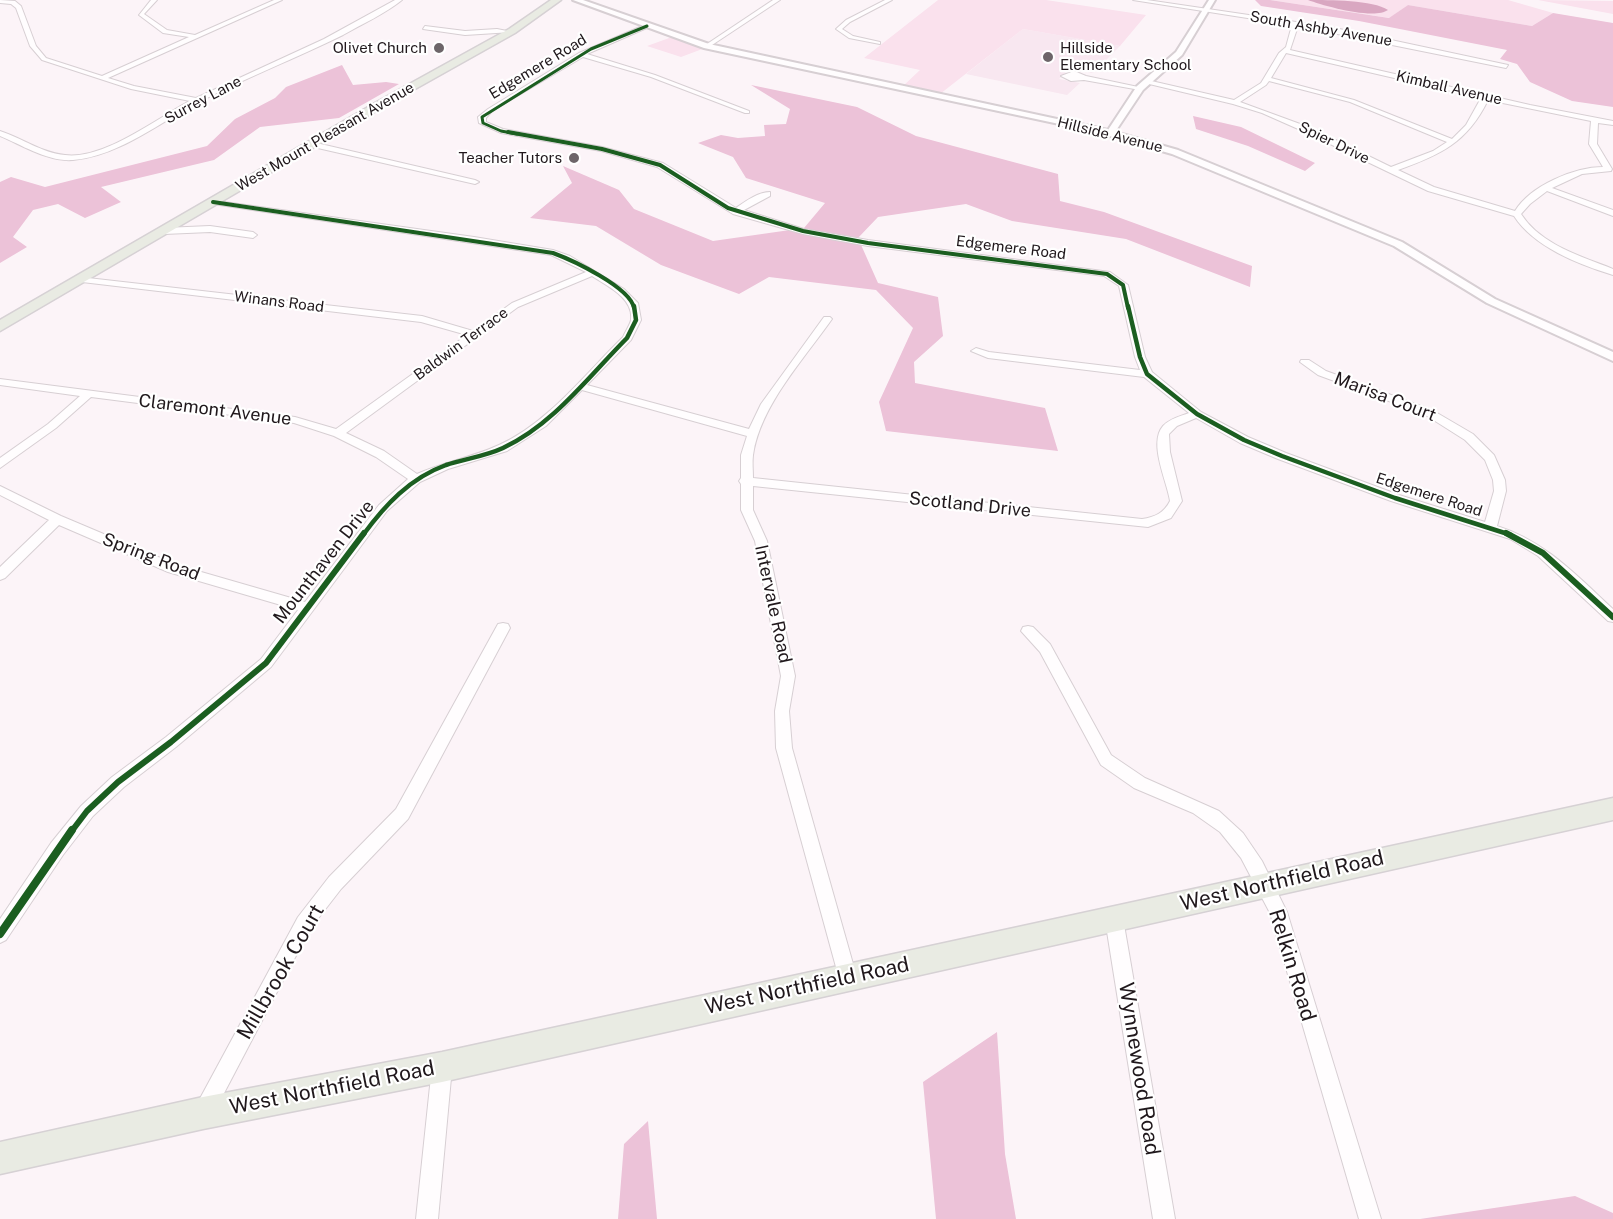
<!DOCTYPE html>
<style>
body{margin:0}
canvas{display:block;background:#fcf4f8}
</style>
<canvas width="1613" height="1219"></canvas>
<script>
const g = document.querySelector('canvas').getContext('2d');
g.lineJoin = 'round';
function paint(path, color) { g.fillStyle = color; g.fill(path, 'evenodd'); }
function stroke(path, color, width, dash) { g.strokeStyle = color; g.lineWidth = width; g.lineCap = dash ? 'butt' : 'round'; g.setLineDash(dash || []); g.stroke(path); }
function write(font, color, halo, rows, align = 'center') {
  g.font = font + ' "Public Sans",sans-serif'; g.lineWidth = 4.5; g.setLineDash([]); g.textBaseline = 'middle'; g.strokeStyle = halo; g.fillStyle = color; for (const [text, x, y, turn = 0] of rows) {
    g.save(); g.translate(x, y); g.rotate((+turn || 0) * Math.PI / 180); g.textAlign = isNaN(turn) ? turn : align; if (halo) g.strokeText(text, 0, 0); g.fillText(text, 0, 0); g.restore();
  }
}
paint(new Path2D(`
 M1023 29 1120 46 1093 73 1069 69 1059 79 1080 83 1067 95 966 74Z`), '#f8e7f0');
paint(new Path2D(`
 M938 0H1046L1146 15 1120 46 1023 29 940 94 902 87 920 70 864 58Z
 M1270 0H1508L1553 13 1532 26 1408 5 1390 18Z
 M1538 0 1613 1V14Z
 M672 37 705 48 681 57 647 46Z`), '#fae1ed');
paint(new Path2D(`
 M1255 0H1270L1389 18 1408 5 1532 26 1553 13 1613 23V107L1572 101 1530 82 1517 64 1500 59 1507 50 1359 21 1261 6Z
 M342 65 353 85 386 82 399 84 339 118 260 127 214 160 101 187 121 202 85 218 58 204 33 210 13 237 27 247 0 263V182L11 177 45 187 207 146 235 119 275 98 286 87Z
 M751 85 857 107 916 136 1058 174 1060 201 1104 212 1252 266 1250 287 1126 239 1012 221 966 204 878 217 858 238 878 283 938 297 943 336 914 362 915 383 1045 408 1058 451 886 431 879 402 913 328 876 290 769 277 739 294 661 265 596 226 530 218 572 183 563 166 619 190 634 209 713 241 804 228 825 203 746 178 733 157 698 143 721 135 738 138 765 136 764 125 786 124 790 109Z
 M1193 116 1241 127 1315 163 1305 171 1248 146 1196 129Z
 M997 1032 1005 1154 1016 1219H936L923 1082Z
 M648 1121 657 1219H618L624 1144Z
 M1575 1196 1613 1213V1219H1420Z`), '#ecc2d8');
paint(new Path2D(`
 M1308 0C1330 0 1373 0 1388 10 1374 20 1324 6 1308 0Z`), '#d9a7c1');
const minor = new Path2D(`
 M0 0 15 1 21 6 36 46 46 58 102 76 189 37 163 33 139 15 151 0H157L144 14 167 30 195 35 274 0H282L108 78 134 86 196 98 324 39 395 0H402C385 14 362 24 343 35 296 58 248 77 201 101 161 121 120 156 73 160 48 162 22 145 0 136V131C22 138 42 153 65 155 104 160 157 118 190 101L131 89 42 60 30 46 16 8 11 4 0 3Z
 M773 0H780L709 47 704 46Z
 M885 0H892L850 22 842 29 853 36 880 42V44L849 38 836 29 846 20Z
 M1133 0H1147L1330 27 1508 65 1506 68 1298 26 1290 50 1530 105 1613 121V125L1598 123 1597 144 1612 169 1611 171 1582 174 1552 188 1613 210V216L1547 191 1530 204 1521 214C1541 245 1581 256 1613 269V275C1578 264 1534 247 1514 216L1428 191 1305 132 1262 113 1233 104 1145 83 1147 80 1234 100 1261 83 1279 53 1286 47 1292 25ZM1286 53 1481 98 1466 125 1452 139 1354 100 1271 78ZM1269 81 1350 102 1447 142 1433 151 1391 167 1311 128 1240 102 1266 85ZM1488 100 1591 121 1589 144 1603 167C1574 167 1530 186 1515 211L1434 187 1398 170C1440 155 1467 143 1488 100Z
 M647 24 649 27 587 54 655 75 749 111V113H745L651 77 583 57 492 111 486 118V122L503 129 602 147 663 163 736 208C746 201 758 192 770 192V196L744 210 804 229 868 240 1110 272 1128 285 1145 357 1152 372 1201 412 1248 437 1286 453 1399 495 1485 522 1494 491 1493 480 1485 460 1465 440 1424 414 1318 375 1300 362 1301 360H1309L1326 371 1432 410 1473 434 1494 455 1505 480 1506 491 1497 526C1545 541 1576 575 1613 609V622L1608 621 1538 556 1510 539 1391 501 1278 459 1240 443 1196 418 1177 426 1169 434 1170 452 1182 501 1171 518 1148 527 753 486V510L767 541 795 676 789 711 792 748 857 978 854 984 848 987 842 984 839 978 776 748 775 711 781 676 755 541 741 510V484L739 481 741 478V455L747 436 582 390 546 426 507 451 448 469 420 482 387 511 271 667 176 747 124 787 93 816 63 855 6 940 0 943V919L51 843 81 806 112 777 166 737 261 659 298 610 168 572 59 525 5 578 0 580V567L49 520 0 495V486L61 516 177 565 305 602 379 505 408 479 376 457 334 436 294 423 91 397 56 428 0 468V458L48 424 80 396 0 385V379L295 417 336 429 467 335 421 322 82 282 77 279 79 277 422 316 473 331 512 303 586 272 551 255 213 204 209 202 210 200 474 237 553 250 570 256 624 289 638 303 641 320 631 340 587 385 749 429 761 404 824 317H830L832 319C804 359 760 406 753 455 752 462 753 470 753 478L1142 519C1155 517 1164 513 1170 501 1167 481 1148 443 1163 426 1169 419 1181 416 1189 413L1144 377 988 358 971 351 976 348 989 352 1140 370 1135 357 1119 286 1104 276 868 246 803 234 733 214 657 167 601 151 501 133 479 123 478 117 488 109 579 53ZM592 276C607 286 634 298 631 320 630 325 625 332 623 337 586 373 547 424 499 445 473 457 444 462 417 474L384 451 346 433 518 307Z
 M425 26 465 31 497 29 512 32 465 35 423 29Z
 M1074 71 1086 76 1143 88 1140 90 1084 80 1071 81 1061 76Z
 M312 142 475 180 479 182 475 184 309 146V142Z
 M210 226 253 232 257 235 253 238 210 232 164 234 160 231 164 228Z
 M503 623 508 624 510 628 408 819 341 889 310 929 211 1118 204 1121 197 1118 194 1111 197 1104 298 917 329 877 396 809 498 624Z
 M1028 626 1033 627 1050 644 1111 755 1145 778 1219 811 1243 833 1262 861 1287 912 1381 1219H1359L1270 913 1241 858 1220 832 1193 813 1134 788 1101 765 1040 652 1021 631 1023 627Z
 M1114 910 1120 913 1123 919 1175 1219H1153L1105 919 1108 913Z
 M442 1057 449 1060 452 1067 438 1219H416L432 1067 435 1060Z`);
const tertiary = new Path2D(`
 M573 0H583L709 44 1108 130 1137 86 1176 52 1209 0H1215L1182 55 1143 90 1115 132 1178 150 1402 242 1495 299 1613 352V361L1487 303 1394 246 1172 154 1092 131 704 48Z`);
const primary = new Path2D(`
 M551 0H561L515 33 383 107 0 331V320L375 103 509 29Z
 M1613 798V820L442 1082 203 1129 0 1174V1142L203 1097 442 1052Z`);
stroke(minor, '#d7cfd3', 2);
stroke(tertiary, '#d7cfd3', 4);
stroke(primary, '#d6d1d4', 3);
paint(minor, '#fffdfe');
paint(tertiary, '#fffdfe');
paint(primary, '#e9ebe3');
stroke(new Path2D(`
 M517 134 501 131 483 123 482 117 591 49 647 26`), '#1b5e20', 3);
stroke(new Path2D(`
 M508 132 602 149 660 165 728 208 803 231 868 243 1107 274 1123 285 1128 308
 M213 202 553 253C572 260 630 287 634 308`), '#1b5e20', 4);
stroke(new Path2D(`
 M1128 306 1140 357 1147 374 1197 414 1244 440 1282 456 1395 498 1511 535
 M363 535C385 505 410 478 446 465 465 459 486 456 503 448 553 425 589 376 627 338L636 320 634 306`), '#1b5e20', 4.5);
stroke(new Path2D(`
 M1506 533 1543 553 1613 617
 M71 832 87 811 118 782 171 742 266 663 364 533`), '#1b5e20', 6);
stroke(new Path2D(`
 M0 934 72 830`), '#1b5e20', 8);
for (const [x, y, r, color] of [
 [439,48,6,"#6d6569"],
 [1048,57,6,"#6d6569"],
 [574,158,6,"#6d6569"]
]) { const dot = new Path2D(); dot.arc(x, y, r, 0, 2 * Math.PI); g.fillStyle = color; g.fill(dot); stroke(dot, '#fff', 2); }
write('15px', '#20181c', '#fff', [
 ["South Ashby Avenue",1321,29,10],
 ["Edgemere Road",538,67,-31],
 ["Kimball Avenue",1449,88,13],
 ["Surrey Lane",203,100,-28],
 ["Hillside Avenue",1110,135,14],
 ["West Mount Pleasant Avenue",325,137,-30],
 ["Spier Drive",1334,143,26],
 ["Edgemere Road",1011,248,7],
 ["Winans Road",279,302,7],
 ["Baldwin Terrace",461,344,-36],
 ["Edgemere Road",1429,495,18]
]);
write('15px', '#20181c', '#fff', [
 ["Olivet Church",427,48],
 ["Hillside",1060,48,"left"],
 ["Elementary School",1060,65,"left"],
 ["Teacher Tutors",562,158]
], 'right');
write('18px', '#20181c', '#fff', [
 ["Marisa Court",1385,397,21],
 ["Claremont Avenue",215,410,7],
 ["Scotland Drive",970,505,6],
 ["Spring Road",151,557,21],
 ["Mounthaven Drive",324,562,-52],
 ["Intervale Road",773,604,78]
]);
write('21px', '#20181c', '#fff', [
 ["West Northfield Road",1282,881,-13],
 ["Relkin Road",1292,965,73],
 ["Millbrook Court",281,972,-60],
 ["West Northfield Road",807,986,-12],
 ["Wynnewood Road",1139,1069,81],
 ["West Northfield Road",332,1088,-11]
]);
</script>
